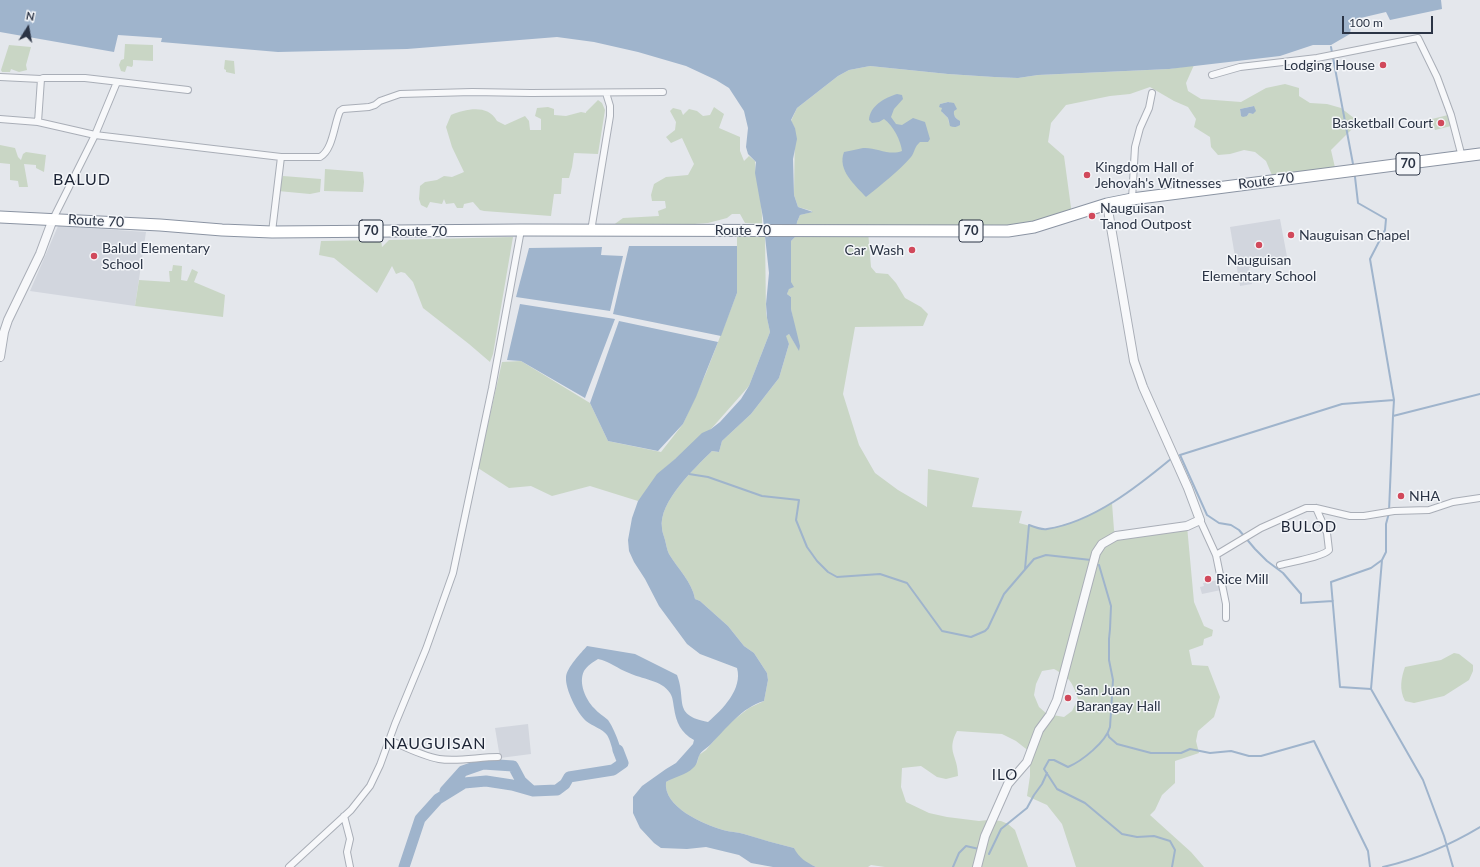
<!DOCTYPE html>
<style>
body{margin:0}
#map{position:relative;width:1480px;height:867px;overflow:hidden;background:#e4e7ec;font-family:Lato,sans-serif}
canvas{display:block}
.north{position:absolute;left:8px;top:8px;width:40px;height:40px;-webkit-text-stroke:3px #f4f6f9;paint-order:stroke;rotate:11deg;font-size:11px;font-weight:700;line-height:16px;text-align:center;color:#2b3445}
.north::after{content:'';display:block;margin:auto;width:14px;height:18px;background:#2b3445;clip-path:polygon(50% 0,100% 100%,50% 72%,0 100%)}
.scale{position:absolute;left:1342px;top:16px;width:91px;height:18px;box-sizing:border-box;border:2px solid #2b3445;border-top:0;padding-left:5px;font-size:12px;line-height:14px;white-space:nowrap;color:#2b3445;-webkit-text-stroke:3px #f4f6f9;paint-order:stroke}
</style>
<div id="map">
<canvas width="1480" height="867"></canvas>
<div class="north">N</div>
<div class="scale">100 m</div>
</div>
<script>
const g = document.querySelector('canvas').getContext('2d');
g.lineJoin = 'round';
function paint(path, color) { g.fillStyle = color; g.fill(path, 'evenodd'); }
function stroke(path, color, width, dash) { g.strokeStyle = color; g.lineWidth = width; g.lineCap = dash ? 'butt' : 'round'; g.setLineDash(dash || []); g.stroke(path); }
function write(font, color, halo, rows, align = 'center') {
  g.font = font + ' Lato,sans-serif'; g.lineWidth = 3; g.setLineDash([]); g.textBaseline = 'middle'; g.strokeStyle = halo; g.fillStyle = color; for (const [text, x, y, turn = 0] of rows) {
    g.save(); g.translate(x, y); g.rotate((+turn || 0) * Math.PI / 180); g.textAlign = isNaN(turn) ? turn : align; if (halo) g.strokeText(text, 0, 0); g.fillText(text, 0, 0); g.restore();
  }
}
paint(new Path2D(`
 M1280 219 1288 262 1249 268 1252 284 1240 286 1230 227Z
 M58 226 146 232 135 306 30 291Z
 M1218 580 1221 590 1202 594 1200 587 1204 586 1203 583Z
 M528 724 531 754 500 758 495 728Z`), '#d2d6de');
paint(new Path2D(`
 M125 44 153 45V61L133 60V65L132 67 127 66 125 72 121 71 119 65 121 60 124 59Z
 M9 45 31 47 26 65 27 70 19 72 11 69 10 72H2L1 70Z
 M225 60 234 61 235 74 226 72V70L224 69Z
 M1194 65 1186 83 1188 91 1201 99 1241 102 1266 88 1285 84 1299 88V96L1310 103 1327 104 1341 108 1359 122 1331 150 1336 172 1274 180 1266 161 1255 152 1244 150 1230 154 1218 155 1211 147 1210 137 1194 127 1196 119 1188 107 1174 101 1150 87 1130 94 1110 96 1066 105 1051 123 1048 142 1064 156 1072 215 1034 227 868 231 871 267 876 273 888 274 896 283 905 298 921 307 928 314 923 326 855 327 843 394 859 445 875 473 898 490 927 507 928 469 979 478 972 507 1022 511 1019 523 1045 530 1080 520 1112 503 1114 530 1116 536 1187 526 1194 602 1204 626 1213 630 1212 636 1204 639 1203 645 1189 650 1192 665 1208 666 1220 697 1214 717 1198 731 1196 741 1199 753 1175 761V783L1162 795 1155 810 1150 815 1191 852 1204 867H1076L1062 824 1047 805 1027 796 1030 776V752L1016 741 1002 734 957 731C946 752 958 755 958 776L946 779 937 777 921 766 902 768 901 787 906 802 929 813 947 817 979 821 988 820 1001 821 1008 824 1015 830 1028 867H885L871 865 868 867H816L805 862 797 855 794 848C777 844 760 839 744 834 737 832 730 832 723 830 703 824 663 807 666 782L697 763 699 755 706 750 726 726 749 708 764 701 768 680 767 673 754 653 744 646 728 626 700 601 695 599C692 582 678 569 669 554 667 550 666 544 665 540 664 536 662 532 662 528 658 502 696 467 712 451L719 452 722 441 751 414 779 378 789 344 785 336 789 334 799 350 791 309V297L787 294 791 282V241L795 237 797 222 800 215 812 212V211L798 207 794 195 795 128 791 121 797 108 838 76 849 70 870 66 948 74 994 77 1018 78 1038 75 1169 69ZM948 102H950L954 116 958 120V126L954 127 949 123 948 118 942 112V108L940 104ZM1254 106 1253 114 1249 113 1247 116H1241L1240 109ZM1054 669C1070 678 1072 681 1078 699L1072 711 1064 717 1047 714 1039 707 1034 695 1036 684 1042 671Z
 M598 100 602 103 605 110 598 154 574 153 572 167 569 178H562L561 194H554L551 216 484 211 480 210 473 202 464 204 463 208H457L454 203 446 204 444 199 442 204 430 202 427 208 421 205 419 199 420 186 425 182 437 180 444 176 452 177 464 172 452 147 446 127 451 115C466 109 488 104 497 121L505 125 525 116 529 121 530 130H541V119L535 116 537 108 548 107 554 109V115L566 116 581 112 586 113V112Z
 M714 107 724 114 719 128 740 137V151L744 161 749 156 755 161C756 182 763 203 762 224L745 223 740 214H732L727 218 708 223 668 226H612L623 218 659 216 658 211 666 208 665 201H652L651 195 654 184 666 177 688 175 694 164 682 138 671 143 666 137 675 130 676 122 670 111 673 108 681 110 683 115 689 109 697 111 703 116 710 115Z
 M1448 115 1451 126 1435 130 1432 119Z
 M0 145 15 148 18 157 21 160 23 154 26 152 46 155 44 172 36 168V165L24 164 28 187H19L18 181 10 180V164L0 163Z
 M325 169 363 172 364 182 363 192 324 191Z
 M283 176 321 179 320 192 310 194 278 191Z
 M765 234 766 313 770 332 749 386 711 429 666 467 638 501 590 486 552 496 531 486 509 488 478 468 502 362 521 361 590 403 608 441 661 452 683 424 706 373 737 293V237Z
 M513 237 493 354 490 362 469 344 423 308 413 282 405 273 401 272 396 274 392 266 377 293 334 258 319 255 321 241 381 240 382 247 389 240Z
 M173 265 182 266 181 280 187 281 192 269 198 272 194 282 225 295 223 317 135 306 139 280 170 282 169 271H172Z
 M1454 653 1459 654 1473 665V671L1469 680 1444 696 1414 703 1405 701C1399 690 1401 678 1405 667L1441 660Z`), '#c9d6c5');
paint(new Path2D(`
 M0 0H1441L1442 9 1390 20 1386 12 1352 20 1350 34 1331 45H1313L1280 56 1169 69 1038 75 1018 78 994 77 948 74 870 66 849 70 838 76 797 108 791 120 795 128 797 139 793 159 794 195 798 207 813 212 800 215 797 222 795 237 791 241V282L794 287 789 289 787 294 791 297V309L800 346 799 351 789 334 786 336 789 344 779 378 751 414 722 441 719 452 712 451C696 467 658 502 662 528 662 532 664 536 665 540 666 544 667 550 669 554 678 569 692 582 695 599L700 601 728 626 744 646 754 653 767 673 768 680 764 701C742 707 726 729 711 744 708 747 702 751 700 754 697 759 698 764 693 768 686 775 674 777 666 782 663 807 703 824 723 830 730 832 737 832 744 834 761 839 777 844 794 848 799 858 806 862 816 867H773L751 863 739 855 706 847 687 849 661 848 654 843 640 828 633 813V797L642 786 666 769 676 763 693 744 694 740C681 733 676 722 674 708 673 702 673 698 670 693 662 680 641 679 629 673 618 669 609 661 598 659 593 662 587 666 584 671 578 683 586 700 594 708 598 713 604 716 608 720 614 728 624 753 623 763 613 761 612 742 607 735 603 729 592 726 586 721 577 713 565 689 566 677 567 667 581 653 587 646L635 654 677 675C687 701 672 715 708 722 722 710 743 689 737 668L700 654 687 644 659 606 645 579 634 562 629 551 628 540 632 518 638 501 657 474 675 459 702 433 711 429 720 422 741 399 749 386 770 332 767 318 766 304 769 273 763 218 755 173 756 162 748 154 746 147 748 128 744 111 729 88 716 80 686 66 638 52 594 42 557 37 407 49 278 52 161 42 162 38 118 35 114 52 0 32Z
 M897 94 902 95 903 99 894 109 891 117 896 124 902 125 913 118 925 122 930 139 928 142H920C914 147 915 152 911 157 898 172 882 184 866 197 855 185 837 170 844 152 851 151 857 149 863 148 876 147 889 156 902 151 901 141 893 125 884 119L879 122 872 123 869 120C870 106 884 98 897 94Z
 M948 102 954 103 957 109 954 111C953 117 957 119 960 121V125C957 127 954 128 950 126L948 118 941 111 942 108 939 107 940 104Z
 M1254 106 1256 111 1253 114 1249 113 1247 116 1243 117 1241 116 1240 109Z
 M629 246H737V293L721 336 613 314Z
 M602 247 601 255 623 256 610 311 516 297 529 248Z
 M520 304 615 319 585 398 521 361 507 360Z
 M619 321 718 342 696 397 683 424 658 451 608 441 590 403Z`), '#9fb4cc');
stroke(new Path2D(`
 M1331 47 1353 164
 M1355 177 1358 203 1386 219 1385 230 1370 259 1394 400 1393 416
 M689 474 708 477 762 496 799 500 796 520 807 547 817 561 828 572 837 577 880 574 907 583 942 631 971 637 985 631 988 628 1004 594 1034 559 1046 555 1091 560
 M1389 511 1393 416 1480 394
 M1389 513 1386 524V552L1382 560 1371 689 1423 780 1444 836 1453 867
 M1099 565 1111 606 1110 629 1109 639V660L1113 680 1110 727C1106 742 1082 761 1068 767L1054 760H1049L1044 769 1057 789 1085 803 1122 834 1137 837 1154 836 1170 841 1175 850 1172 867
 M1025 569 1029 525C1034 527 1042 530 1047 529 1093 522 1137 487 1172 458
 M1333 601 1301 603V594L1283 573 1267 561 1255 549 1239 530 1231 525 1219 523 1207 515 1180 455 1342 404 1394 400
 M1371 689 1340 687 1331 582 1371 568 1382 560
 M1108 734 1109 737 1117 744 1151 753H1181L1190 749 1210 753 1231 751 1249 756H1261L1314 741 1368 851 1370 867
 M989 854 1001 829 1027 808 1034 795 1042 784 1047 773
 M953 867 959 853 966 846 979 849
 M1383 867C1417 859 1450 845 1480 827`), '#9fb4cc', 2);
stroke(new Path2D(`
 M445 791 463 771 483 764 513 766 521 781 531 790
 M404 867 420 819 438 799 464 783 486 781 512 785 533 791 557 790 565 784 569 777 613 770 623 763 618 750`), '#9fb4cc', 11);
const minor = new Path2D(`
 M1212 75 1240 67 1317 58 1418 38 1437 77 1451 115 1462 157
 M0 77 41 79
 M0 119 38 122 95 135 281 157 272 232
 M38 122 41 79 43 78H85L188 90
 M281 157H320C333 150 334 124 340 111L343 109 369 107 375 105 380 101 400 94 472 92 531 93 663 92
 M1132 199 1135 147 1140 128 1149 108 1152 93
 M53 219 95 135 117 82
 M591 231 610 116V106L606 93
 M1200 520 1216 555 1226 604V618
 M1216 555 1261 528 1306 508H1316L1350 516H1364L1394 511 1429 510 1453 502 1480 498
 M1280 565C1290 562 1323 557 1329 550L1327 533 1316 508
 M389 740C405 747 422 756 439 759 458 762 479 757 498 757
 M344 816 350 839 347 852 350 867
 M289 867 351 810 370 786 380 765 395 724 426 649 453 573 492 388 521 230`);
const tertiary = new Path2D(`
 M0 357 4 332 8 320 40 254 53 219
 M977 867 985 836 1008 784 1027 762 1039 730 1050 715 1057 700 1096 553 1102 544 1116 536 1187 526 1200 520 1188 488 1143 387 1134 361 1107 204`);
const trunk = new Path2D(`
 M0 217 160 225 222 230 272 232 521 230 1008 231 1034 227 1107 204 1132 199 1480 154`);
stroke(minor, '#a9aeb7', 8);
stroke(tertiary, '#a9aeb7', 10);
stroke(trunk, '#8b94a3', 13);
stroke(minor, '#f7f8fa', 6);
stroke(tertiary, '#f7f8fa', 8);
stroke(trunk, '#fff', 11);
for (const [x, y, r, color] of [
 [1383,65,4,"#d1495b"],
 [1441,123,4,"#d1495b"],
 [1087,175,4,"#d1495b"],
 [1092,216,4,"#d1495b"],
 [1291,235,4,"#d1495b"],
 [1259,245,4,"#d1495b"],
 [912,250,4,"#d1495b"],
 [94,256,4,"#d1495b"],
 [1401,496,4,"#d1495b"],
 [1208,579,4,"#d1495b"],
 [1068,698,4,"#d1495b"]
]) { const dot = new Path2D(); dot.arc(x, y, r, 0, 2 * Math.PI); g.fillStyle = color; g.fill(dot); stroke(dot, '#f4f6f9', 1.5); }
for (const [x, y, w] of [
 [1408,164,24],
 [371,231,24],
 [971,231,24]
]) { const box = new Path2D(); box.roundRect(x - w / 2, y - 11, w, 22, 3); g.fillStyle = '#f4f6f9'; g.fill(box); stroke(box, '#2b3445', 1); }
write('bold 13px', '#2b3445', null, [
 ["70",1408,164],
 ["70",371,231],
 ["70",971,231]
]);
write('14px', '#2b3445', '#f4f6f9', [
 ["Lodging House",1375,65,"right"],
 ["Basketball Court",1433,123,"right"],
 ["Kingdom Hall of",1095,167],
 ["Jehovah's Witnesses",1095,183],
 ["Nauguisan",1100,208],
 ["Tanod Outpost",1100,224],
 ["Nauguisan Chapel",1299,235],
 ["Balud Elementary",102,248],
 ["School",102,264],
 ["Car Wash",904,250,"right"],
 ["Nauguisan",1259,260,"center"],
 ["Elementary School",1259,276,"center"],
 ["NHA",1409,496],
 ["Rice Mill",1216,579],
 ["San Juan",1076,690],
 ["Barangay Hall",1076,706]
], 'left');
write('14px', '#2b3445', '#f4f6f9', [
 ["Route 70",1266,181,-7],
 ["Route 70",96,221,3],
 ["Route 70",743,230],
 ["Route 70",419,231]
]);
g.letterSpacing = '1px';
write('15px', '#1d2536', '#f4f6f9', [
 ["BULOD",1309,527],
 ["ILO",1005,775]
]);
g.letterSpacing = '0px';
g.letterSpacing = '1px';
write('16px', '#1d2536', '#f4f6f9', [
 ["BALUD",82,180],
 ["NAUGUISAN",435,744]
]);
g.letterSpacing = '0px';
</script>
